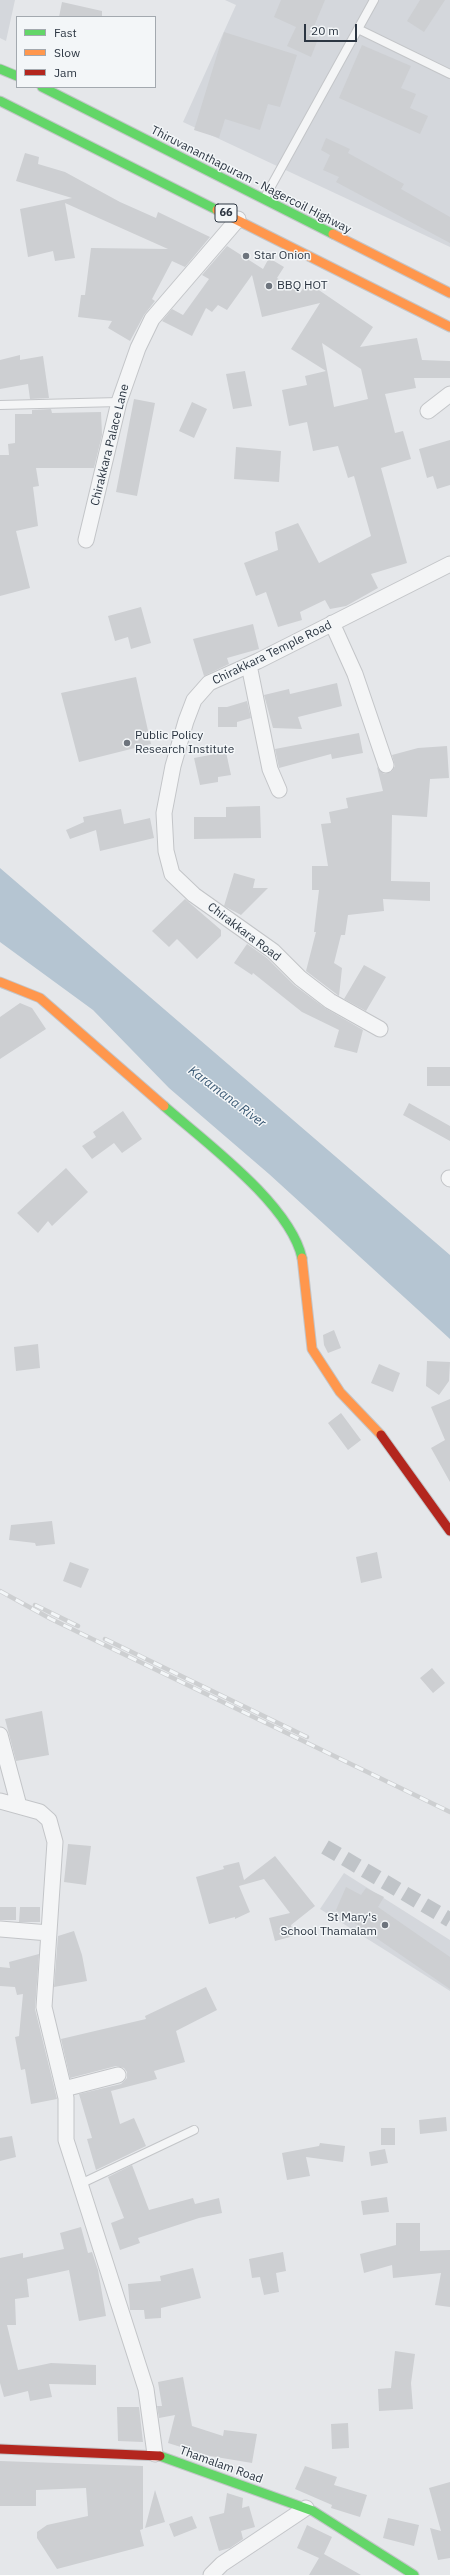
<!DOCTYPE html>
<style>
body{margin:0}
#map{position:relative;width:450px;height:2575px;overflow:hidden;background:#e5e7ea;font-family:"IBM Plex Sans",sans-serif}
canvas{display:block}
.legend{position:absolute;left:16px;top:16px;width:140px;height:72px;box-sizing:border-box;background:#f3f6f8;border:1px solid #a3a9af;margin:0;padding:5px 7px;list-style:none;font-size:12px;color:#2c3642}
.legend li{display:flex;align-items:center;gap:8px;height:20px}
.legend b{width:20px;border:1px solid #a3a9af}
.scale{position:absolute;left:304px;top:24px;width:53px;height:18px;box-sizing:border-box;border:2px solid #2c3642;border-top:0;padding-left:5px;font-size:12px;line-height:14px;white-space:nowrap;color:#2c3642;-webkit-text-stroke:3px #f3f6f8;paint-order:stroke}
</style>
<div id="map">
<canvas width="450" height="2575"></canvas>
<ul class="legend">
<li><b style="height:5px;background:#63d668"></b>Fast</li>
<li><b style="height:5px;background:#ff974d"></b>Slow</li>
<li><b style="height:5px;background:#b3261e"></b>Jam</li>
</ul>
<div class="scale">20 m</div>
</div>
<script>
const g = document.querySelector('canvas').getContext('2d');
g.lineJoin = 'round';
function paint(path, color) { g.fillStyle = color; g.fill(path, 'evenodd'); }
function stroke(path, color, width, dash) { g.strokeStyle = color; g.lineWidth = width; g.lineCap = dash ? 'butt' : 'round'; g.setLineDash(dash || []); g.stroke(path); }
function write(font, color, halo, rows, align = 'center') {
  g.font = font + ' "IBM Plex Sans",sans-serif'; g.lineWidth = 3; g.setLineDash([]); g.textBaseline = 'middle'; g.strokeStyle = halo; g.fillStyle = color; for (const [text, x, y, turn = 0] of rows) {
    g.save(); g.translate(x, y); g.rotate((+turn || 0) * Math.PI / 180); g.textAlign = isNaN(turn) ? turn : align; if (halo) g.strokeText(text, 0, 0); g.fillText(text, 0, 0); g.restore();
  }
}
paint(new Path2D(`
 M0 0H15L6 41 0 38Z
 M225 0H450V247L183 122 236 5Z
 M344 1873 450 1940V1991L320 1909Z`), '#d4d7dc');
paint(new Path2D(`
 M0 868 450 1255V1339L269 1174 169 1088 93 1010 0 942Z`), '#b5c5d2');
paint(new Path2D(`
 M281 0H325L310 36 318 39 311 57 287 46 296 27 274 17Z
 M420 0H445L424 32 407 21Z
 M62 2 102 11V17H59Z
 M224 32 297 55 280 107 268 104 260 130 225 119 219 138 194 130Z
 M362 45 411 66 401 88 416 94 410 108 428 116 420 134 339 98Z
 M326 138 350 149 348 153 404 184 401 189 450 217V243L336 182 339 177 323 170 330 155 321 150Z
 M25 153 39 157 38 164 65 172 120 202 156 218 158 212 210 237 185 267 172 261 152 299 155 301 144 315 130 341 108 328 112 321 78 317 81 295H85L91 248 168 249 65 203 75 258 55 261 53 251 28 257 20 209 72 198 16 181Z
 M227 246 263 269 269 258 284 267 277 278 300 293 307 282 373 327 360 347 417 338 422 360 450 361V378H414L416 388 385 394 395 433 403 431 411 459 381 468 407 563 371 574 378 588 346 606 330 609 325 600 300 612 302 620 278 627 266 592 256 596 244 563 278 550 275 532 298 523 319 563 371 536 354 476 348 478 338 446 313 451 307 422 289 426 282 390 307 385 305 376 326 371 291 349 320 303 262 317 252 275 227 310 218 305 212 312 206 308 192 336 162 321 172 309 183 315 209 279 202 275ZM322 343 361 369 368 399 334 407Z
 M20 355V360L43 356 49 398 30 399 28 384 0 389V360Z
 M245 371 252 406 233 409 226 374Z
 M134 399 155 403 137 496 116 492Z
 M192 402 207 409 194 438 179 431Z
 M51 409 52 413 101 412 102 435 94 468H36L39 486 33 487 38 526 16 531 30 588 0 596V455H9L8 444 15 443V414H32V410Z
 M450 440V485L437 489 433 476 427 478 419 449Z
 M236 447 281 451 279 482 234 479Z
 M141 607 151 643 131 649 128 637 115 641 108 616Z
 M253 624 259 649 227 658 229 664 204 676 193 639Z
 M136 677 151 744 79 762 61 693Z
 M337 683 342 706 298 717 302 729 273 728 264 695 289 689 290 694Z
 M247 701 251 718 237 722V727H218V707H227Z
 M359 733 363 753 332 759 331 754 279 768 275 749Z
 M447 746 449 778 430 779 427 817 392 815 391 881 430 882V901L383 899 384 911 348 915 345 935H341L334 963 342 968 339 996 306 971 316 932H314L319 890H312V866H328L321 824 331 823 329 812 348 808 346 798 383 791 377 767 384 774 392 771 395 766 392 755 418 748Z
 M226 752 231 775 218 777V782L200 785 194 758Z
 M260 806 261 838 194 839V817H226V807Z
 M121 809 124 824 150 818 154 838 100 851 96 830 70 839 66 830 84 822 83 817Z
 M234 873 255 879 253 888H268L241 915 224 906Z
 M185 899 221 930V936L197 959 177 939 169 947 152 931Z
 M247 944 267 958 294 985 325 1008 363 1030 357 1053 334 1047 339 1030 302 1012 253 973 252 975 234 963Z
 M364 965 386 977 366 1011 344 999Z
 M20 1003 32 1008 46 1029 0 1059V1017Z
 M427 1067H450V1086H427Z
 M409 1103 450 1126V1141L403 1115Z
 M123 1111 142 1139 122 1153 114 1143 92 1159 82 1146 96 1137 93 1132Z
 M66 1168 88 1192 52 1226 48 1221 38 1233 17 1213Z
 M334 1330 341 1348 328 1353 324 1345 323 1335Z
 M38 1344 40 1368 16 1371 14 1347Z
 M427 1361 450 1362 449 1381 439 1395 426 1386Z
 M379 1364 400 1373 393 1392 371 1383Z
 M450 1399V1482L431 1448 445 1440 431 1407Z
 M341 1413 361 1440 348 1450 328 1423Z
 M52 1521 55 1544 36 1546 35 1543 9 1540 11 1525Z
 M377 1552 382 1578 361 1583 356 1557Z
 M70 1562 89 1569 81 1588 63 1581Z
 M432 1668 445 1683 433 1693 420 1678Z
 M42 1711 49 1755 16 1761 5 1719Z
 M68 1844 91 1846 86 1885 64 1882Z
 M275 1856 315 1906 291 1925 294 1936 275 1941 269 1918 290 1913 264 1879 239 1886 250 1912 235 1919V1917L209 1924 196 1877 224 1869 223 1866 239 1862 244 1880Z
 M346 1887 361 1895 366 1888 384 1897 378 1907 450 1957V1989L336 1910Z
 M0 1907H16V1920H0Z
 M20 1907H40V1922H19Z
 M74 1931 82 1955 87 1981 54 1987 58 1936Z
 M39 1954 35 2009 57 2099 31 2104 25 2069 21 2070 15 2037 19 2036 23 1994 17 1995 15 1987 0 1986V1967L10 1968 9 1962Z
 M206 1987 217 2010 176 2031 185 2062 154 2071 157 2079 111 2091 120 2124 134 2118 146 2146 96 2170 87 2139 92 2138 79 2094 121 2084 127 2078V2072L124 2068 116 2066 70 2078 61 2039 146 2019 145 2016Z
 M446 2117 447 2131 420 2134 419 2120Z
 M381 2128H395V2145H381Z
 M12 2136 16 2157 0 2161V2138Z
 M320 2143 345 2146 343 2162 306 2157 310 2176 287 2180 282 2153 319 2146Z
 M385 2149 388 2163 371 2166 369 2152Z
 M132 2165 149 2210 193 2198 195 2204 219 2198 222 2213 199 2218 138 2238 140 2243 120 2250 111 2223 124 2218 108 2177Z
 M387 2197 389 2212 363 2215 361 2201Z
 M396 2223H420V2251L450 2250V2307L435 2305 441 2273 393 2278 392 2265 364 2273 360 2254 396 2245Z
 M81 2227 88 2253 92 2252 98 2270 106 2316 79 2321 69 2270 27 2279 29 2297 15 2299 16 2325H7L18 2370 51 2363 96 2365V2385L49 2384 52 2397 30 2401 28 2391 4 2397 0 2383V2258L23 2253V2258L64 2249 60 2233Z
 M283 2252 286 2271 276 2273 279 2292 264 2295 260 2277 252 2278 249 2259Z
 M193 2268 201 2298 161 2308V2318L145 2319 144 2310H130L128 2284 161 2281 160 2276Z
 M395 2351 415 2354 411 2383 413 2409 379 2411 378 2389 391 2388Z
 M183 2377 192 2426 223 2436 224 2430 257 2434 252 2463 210 2456 168 2443 175 2415 159 2418 157 2406H162L158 2382Z
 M117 2407H139L143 2442 118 2441Z
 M348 2423 349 2448 332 2449 331 2424Z
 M0 2461 143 2466V2529L140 2530 144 2546 57 2569 37 2538V2532L47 2525 88 2516 86 2488 36 2490V2506H0Z
 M305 2466 337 2477 334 2485 367 2495 360 2517 331 2508 332 2505 295 2489Z
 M450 2482V2558L438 2560 430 2528 441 2531 429 2488Z
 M155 2490 165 2522 145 2528Z
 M227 2493 243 2498 242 2508 249 2506 255 2527 241 2531 243 2539 230 2548 219 2551 209 2517 224 2513Z
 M192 2516 197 2528 174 2537 169 2524Z
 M388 2518 419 2525 414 2546 383 2538Z
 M307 2525 332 2537 324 2554 361 2575H309L319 2558 297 2548Z`), '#cdcfd2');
stroke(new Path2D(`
 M325 1847 450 1920`), '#c0c4c8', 15, [15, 8]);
const lane = new Path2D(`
 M358 29 450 74
 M264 199 374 0
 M0 405 119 402
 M78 2185 194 2130`);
const street = new Path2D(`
 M428 411 450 394
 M86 540 119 402 138 348 152 319 238 219
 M332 623 355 674 386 765
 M249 665 270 769 279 790
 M380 1029 330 1001 300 978 273 951 194 895 172 874 166 851 164 813 173 766 186 721 194 700 209 683 258 661 450 564
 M449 1178 450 1179
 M0 1735 19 1806
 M0 1801 40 1812 49 1820 55 1842 44 2007 66 2098V2140L146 2389 155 2454
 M0 1929 49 1933
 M64 2089 118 2075
 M211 2575 222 2564 306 2508`);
const fast = new Path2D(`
 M0 69 17 76
 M42 87 333 234
 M0 101 217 210
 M164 1106C205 1142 290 1204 302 1258
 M160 2456 313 2511 414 2575`);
const slow = new Path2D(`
 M217 210 450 327
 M333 234 450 293
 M0 982 40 998 164 1106
 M302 1258 312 1349 340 1392 381 1435`);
const jam = new Path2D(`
 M381 1435 450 1531
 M0 2449 160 2456`);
stroke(lane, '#c3c5c8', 10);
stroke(street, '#c3c5c8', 17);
stroke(fast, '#c3c5c8', 11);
stroke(slow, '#c3c5c8', 11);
stroke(jam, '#c3c5c8', 11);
stroke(lane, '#f4f5f6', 8);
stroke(street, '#f4f5f6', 15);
stroke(fast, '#63d668', 9);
stroke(slow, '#ff974d', 9);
stroke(jam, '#b3261e', 9);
const rail = new Path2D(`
 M0 1591 51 1619 450 1812
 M35 1605 78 1626
 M105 1639 307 1737`);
stroke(rail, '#cdcfd1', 4.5);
stroke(rail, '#f3f6f8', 3, [9]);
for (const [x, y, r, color] of [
 [246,256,4,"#6d747d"],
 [269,286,4,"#6d747d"],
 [127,743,4,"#6d747d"],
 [385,1925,4,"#6d747d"]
]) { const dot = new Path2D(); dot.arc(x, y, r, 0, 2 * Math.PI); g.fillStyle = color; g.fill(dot); stroke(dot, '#f3f6f8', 1.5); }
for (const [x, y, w] of [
 [226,213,22]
]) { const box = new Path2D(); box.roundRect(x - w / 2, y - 9, w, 18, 3); g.fillStyle = '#f3f6f8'; g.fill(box); stroke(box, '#2c3642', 1); }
write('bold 11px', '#2c3642', null, [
 ["66",226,213]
]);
write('12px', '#2c3642', '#f3f6f8', [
 ["Thiruvananthapuram - Nagercoil Highway",251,180,27],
 ["Chirakkara Palace Lane",110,445,-76],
 ["Chirakkara Temple Road",272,653,-26],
 ["Chirakkara Road",244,932,37],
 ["Thamalam Road",221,2465,20]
]);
write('12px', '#2c3642', '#f3f6f8', [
 ["Star Onion",254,256],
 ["BBQ HOT",277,286],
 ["Public Policy",135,736],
 ["Research Institute",135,750],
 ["St Mary's",377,1918,"right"],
 ["School Thamalam",377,1932,"right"]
], 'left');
write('italic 13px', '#395873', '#f3f6f8', [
 ["Karamana River",227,1097,37]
]);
</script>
